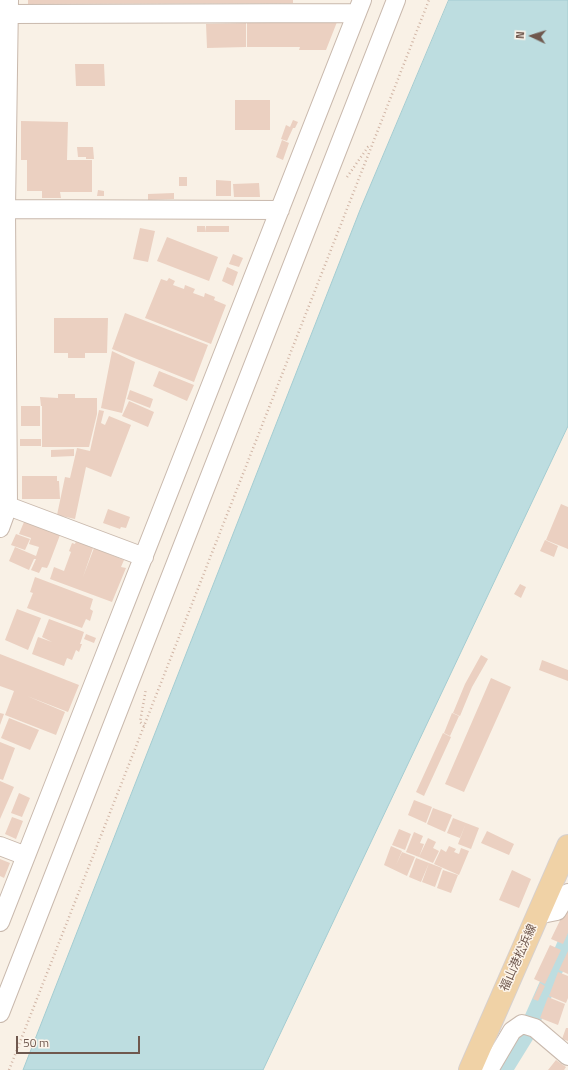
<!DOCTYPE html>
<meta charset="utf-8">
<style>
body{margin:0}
#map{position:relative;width:568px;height:1070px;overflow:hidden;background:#f9f1e6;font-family:"Titillium Web",sans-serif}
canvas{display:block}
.north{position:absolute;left:512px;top:16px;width:40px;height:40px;-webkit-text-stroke:3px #fdf5eb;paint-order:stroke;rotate:274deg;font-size:11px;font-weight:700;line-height:16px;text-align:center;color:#6f584e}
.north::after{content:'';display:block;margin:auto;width:14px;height:18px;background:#6f584e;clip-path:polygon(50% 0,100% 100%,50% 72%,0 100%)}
.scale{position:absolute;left:16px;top:1036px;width:124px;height:18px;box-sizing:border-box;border:2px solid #6f584e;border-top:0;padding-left:5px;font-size:12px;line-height:14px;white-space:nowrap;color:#6f584e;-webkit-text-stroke:3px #fdf5eb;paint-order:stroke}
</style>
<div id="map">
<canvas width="568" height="1070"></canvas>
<div class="north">N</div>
<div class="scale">50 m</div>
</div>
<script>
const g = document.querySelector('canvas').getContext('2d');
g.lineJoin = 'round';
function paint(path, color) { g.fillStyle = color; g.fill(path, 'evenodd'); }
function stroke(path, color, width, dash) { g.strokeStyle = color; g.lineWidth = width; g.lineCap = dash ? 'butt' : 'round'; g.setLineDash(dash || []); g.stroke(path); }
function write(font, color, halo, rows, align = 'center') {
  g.font = font + ' "Titillium Web","Noto Sans JP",sans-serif'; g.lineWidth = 3; g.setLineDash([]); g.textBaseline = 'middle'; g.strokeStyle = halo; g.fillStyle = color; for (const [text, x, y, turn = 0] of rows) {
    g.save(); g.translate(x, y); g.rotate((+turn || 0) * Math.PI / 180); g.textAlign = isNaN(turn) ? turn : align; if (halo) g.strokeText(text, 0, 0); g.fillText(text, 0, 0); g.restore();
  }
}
const water = new Path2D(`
 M449 0H568V426L263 1070H23L360 210Z`);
paint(water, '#bddde0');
stroke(water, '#a4ccd1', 1);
stroke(new Path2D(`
 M504 1070 525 1036 568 939`), '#bddde0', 17);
paint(new Path2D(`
 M28 0H293V3L28 4Z
 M247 22H337L326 50H299L300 47H247Z
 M246 23V47L207 48 206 24Z
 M75 64H104L105 86H76Z
 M235 100H270V130H235Z
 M293 120 298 122 295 128H293L287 141 281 139 286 125 290 127Z
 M21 121 68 122 67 160H92V192H60L61 198H42V191H27V160H21Z
 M282 140 289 143 283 160 276 157Z
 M77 147H93L94 159H86V157H78Z
 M179 177H187V186H179Z
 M216 180 231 181V196H216Z
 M259 183 260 197H234L233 184Z
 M98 190 104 191V196H97Z
 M174 193V199L148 200V194Z
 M197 226H205L206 232H197Z
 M206 226H229V232H206Z
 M140 228 155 231 148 262 133 259Z
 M167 237 218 257 209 281 157 261Z
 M233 254 243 258 239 267 229 264Z
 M227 267 238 272 233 286 222 281Z
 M169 278 175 281 173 285 184 289 185 285 195 289 193 293 204 297 205 293 215 297 214 300 226 305 211 344 145 318 161 279 167 281Z
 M125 313 208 345 194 382 112 349Z
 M54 318H108L107 353H85V358H68V353H54Z
 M112 351 135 362 122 413 101 408Z
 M159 371 194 385 187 401 153 386Z
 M130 390 153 399 150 408 127 399Z
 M58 394H75V398H97V414L89 447H42V406H41L40 397 58 398Z
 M129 401 154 412 148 427 122 416Z
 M21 406H40V426H21Z
 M99 410 104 411 101 423 105 425 109 416 131 425 111 477 86 467 75 519 57 515 65 477 70 478 77 448 90 451Z
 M20 439H41V446H20Z
 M74 449V456L51 457V450Z
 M22 476H57V481H59L60 499H22Z
 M561 504 568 507V549L546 540Z
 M108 509 130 517 126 528 121 527 120 529 103 523Z
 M24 522 60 535 49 564 47 568 42 567 39 573 31 570 36 559H34L29 570 9 561 15 547 36 556 39 547 29 544 31 538 19 534Z
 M16 534 30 539 25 550 11 545Z
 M545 540 558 546 554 557 540 551Z
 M76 541 93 548 83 577 94 548 124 560 121 567 126 568 112 602 50 579 54 567 64 571 71 552 69 551 72 543 75 544Z
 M35 577 93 599 90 609 93 611 90 621 86 619 82 628 27 608 33 593 30 592Z
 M520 584 526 587 521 598 514 594Z
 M17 609 41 618 28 650 5 640Z
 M49 619 84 632 80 644H82L79 652 76 650 72 660 67 658 64 666 32 654 38 637 52 642 42 637Z
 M86 634 96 638 94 643 84 639Z
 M0 654 79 685 68 712 27 696 65 712 56 735 5 715 14 691 0 686Z
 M481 655 488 659 472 687 460 716 453 713 465 684Z
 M542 660 568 670V681L539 670Z
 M491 678 511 687 464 792 445 784Z
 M0 713 4 714 0 725Z
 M452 713 459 716 450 736 444 733Z
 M9 718 39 730 30 750 1 738Z
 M443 733 451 737 424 796 416 792Z
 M0 742 15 748 3 780 0 779Z
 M0 781 14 787 0 819Z
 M19 793 30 798 22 817 11 813Z
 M414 800 432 807 426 823 408 815Z
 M433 808 452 815 445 832 427 824Z
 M12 817 23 821 16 839 5 834Z
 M453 818 466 823 460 838 447 833Z
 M466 823 479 828 471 849 458 844Z
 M399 829 411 834 405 850 392 845Z
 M487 831 514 844 509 855 481 843Z
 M414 832 423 836 420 843 424 844 419 857 406 852Z
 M428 838 436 842 433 848 439 851 433 863 419 857Z
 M391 846 402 851 396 865 402 852 415 857 407 876 384 865Z
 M449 846 456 849 454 852 459 854 461 848 469 851 459 875 434 864 441 849 446 852Z
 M416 858 429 863 421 882 409 877Z
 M0 859 10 863 4 878 0 876Z
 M429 863 442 868 435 887 422 882Z
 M443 870 458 875 451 893 437 888Z
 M512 870 531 879 519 908 499 900Z
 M568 904V933L563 944 551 939Z
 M550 945 561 950 545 984 534 979Z
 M568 951V974L559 970Z
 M558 972 568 976V998L566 1003 549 996Z
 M540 983 545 986 538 1001 533 999Z
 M548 997 565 1004 558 1025 540 1018Z
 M566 1028H568V1041L562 1039Z
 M556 1060 566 1067 564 1070H548Z`), '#ebd0c1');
const minor = new Path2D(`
 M9 14 357 13
 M0 209 280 210
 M0 506H8L144 557
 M0 528 8 506 6 209 9 0
 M0 846 26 856
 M537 915 557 911 568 893
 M0 922 362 0
 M0 1013 396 0
 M489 1070 512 1031 522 1024 535 1028 568 1056`);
const major = new Path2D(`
 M470 1070 568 846`);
stroke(minor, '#c9b9ad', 20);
stroke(major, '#d7d0cd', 24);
stroke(new Path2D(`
 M347 177 368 147 371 146
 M144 726 140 722 146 689
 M9 1070 429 0`), '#d0b4a4', 2.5, [1, 3]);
stroke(minor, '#fff', 18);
stroke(major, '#f0d2a6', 22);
write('12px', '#6f584e', '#fdf5eb', [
 ["福山港松浜線",519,958,-66]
]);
</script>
